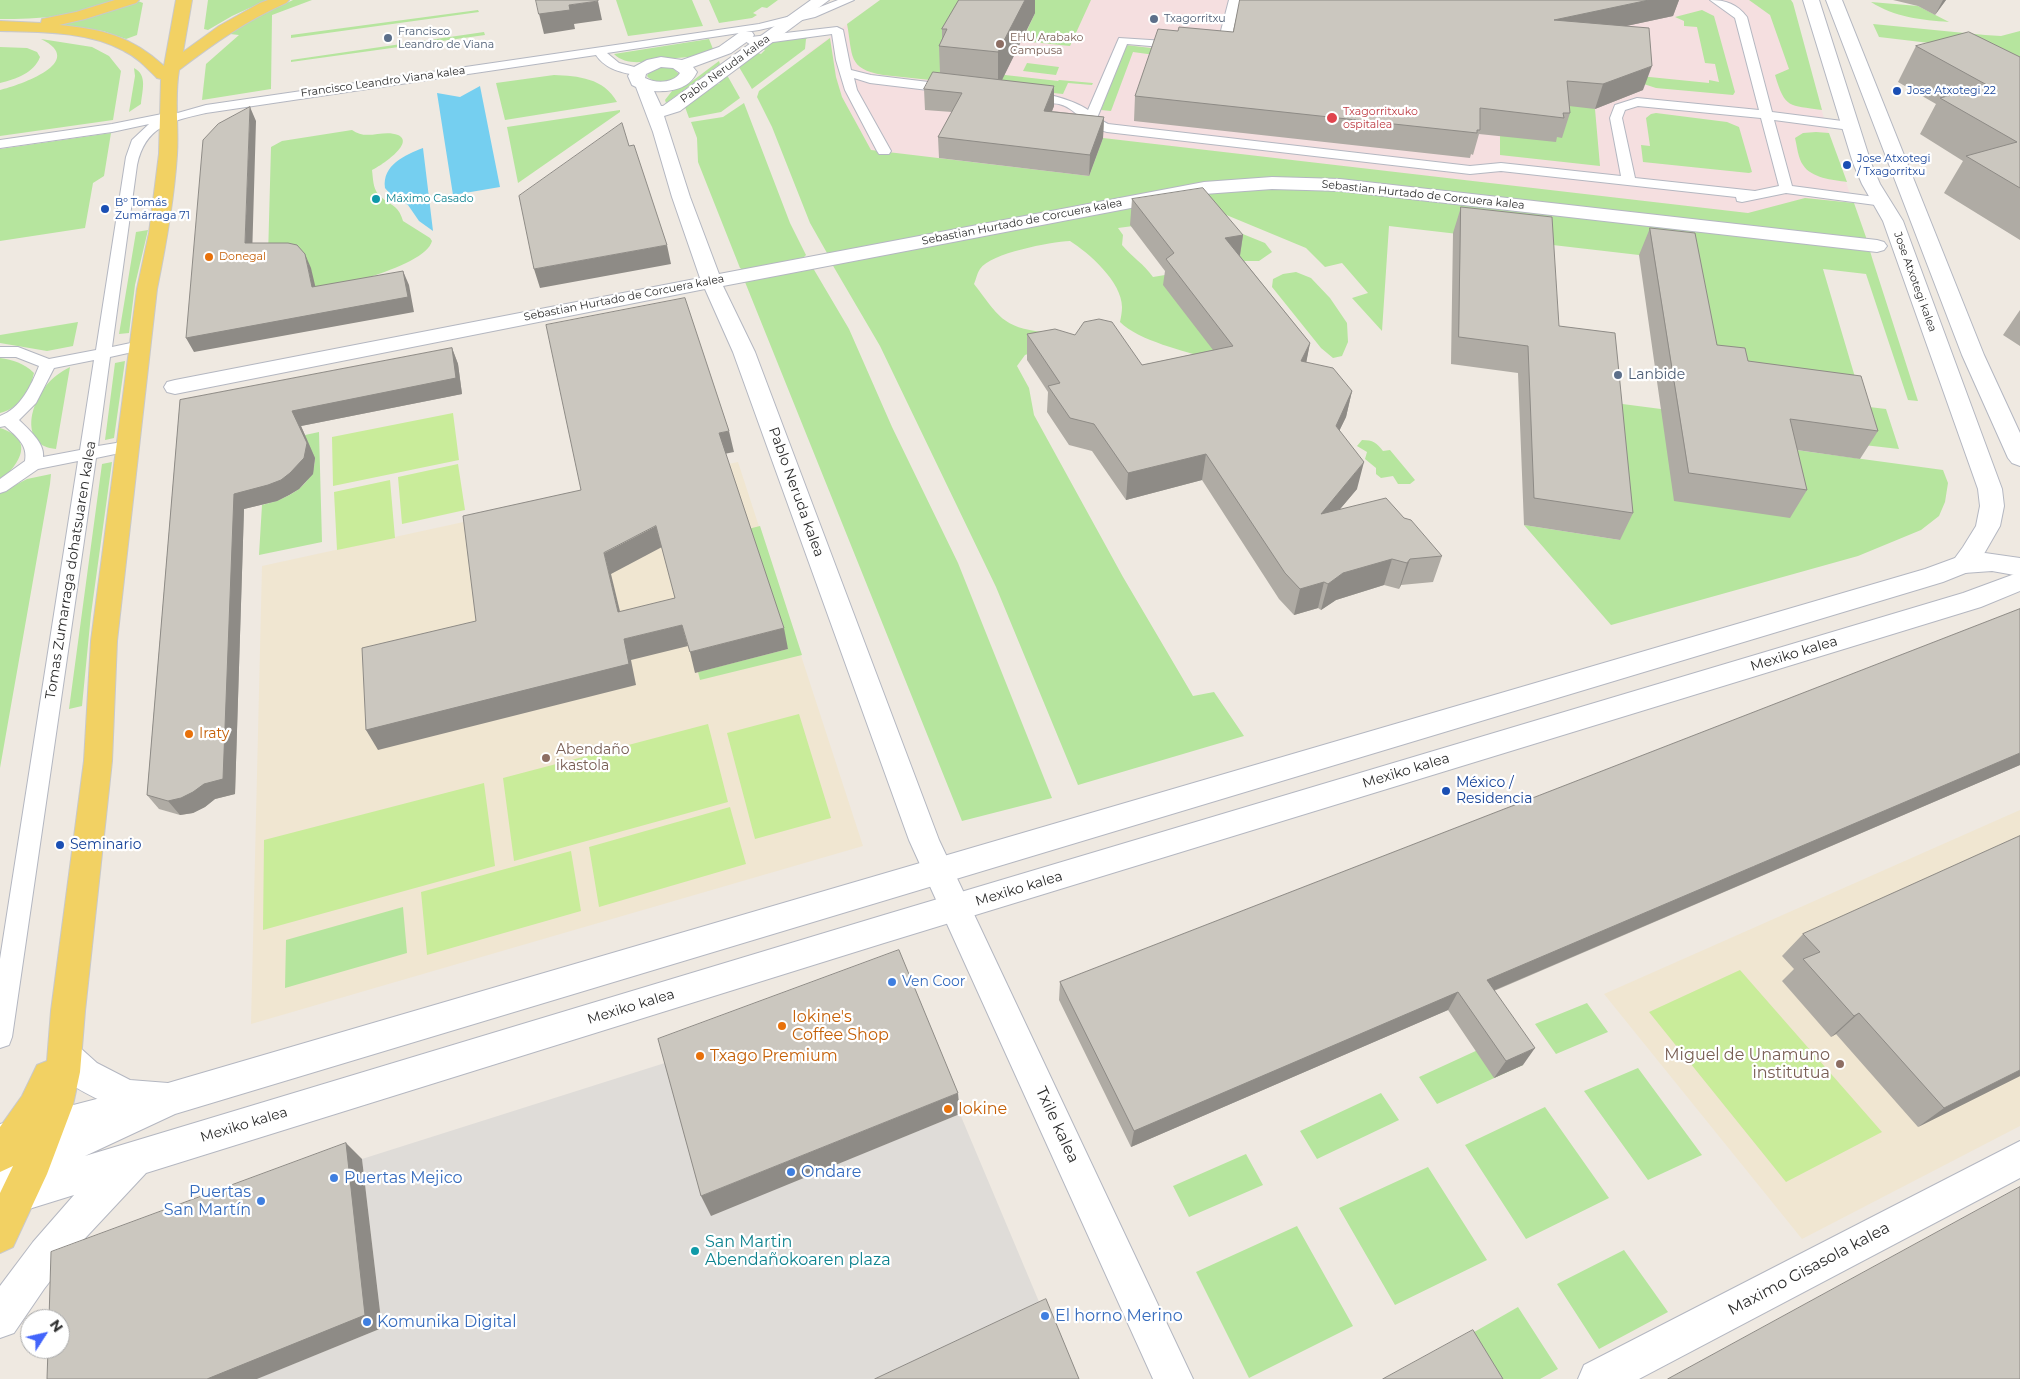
<!DOCTYPE html>
<meta charset="utf-8">
<style>
body{margin:0}
#map{position:relative;width:2020px;height:1379px;overflow:hidden;background:#efe9e1;font-family:Montserrat,sans-serif}
canvas{display:block}
.north{position:absolute;left:20px;top:1309px;width:50px;height:50px;box-sizing:border-box;background:#fff;border:1px solid #ababab;border-radius:50%;rotate:55deg;font-size:14px;font-weight:700;line-height:20px;text-align:center;color:#2e2e2e}
.north::after{content:'';display:block;margin:auto;width:18px;height:22px;background:#4264fb;clip-path:polygon(50% 0,100% 100%,50% 72%,0 100%)}
</style>
<div id="map">
<canvas width="2020" height="1379"></canvas>
<div class="north">N</div>
</div>
<script>
const g = document.querySelector('canvas').getContext('2d');
g.lineJoin = 'round';
function paint(path, color) { g.fillStyle = color; g.fill(path, 'evenodd'); }
function stroke(path, color, width, dash) { g.strokeStyle = color; g.lineWidth = width; g.lineCap = dash ? 'butt' : 'round'; g.setLineDash(dash || []); g.stroke(path); }
function write(font, color, halo, rows, align = 'center') {
  g.font = font + ' Montserrat,sans-serif'; g.lineWidth = 4.5; g.setLineDash([]); g.textBaseline = 'middle'; g.strokeStyle = halo; g.fillStyle = color; for (const [text, x, y, turn = 0] of rows) {
    g.save(); g.translate(x, y); g.rotate((+turn || 0) * Math.PI / 180); g.textAlign = isNaN(turn) ? turn : align; if (halo) g.strokeText(text, 0, 0); g.fillText(text, 0, 0); g.restore();
  }
}
paint(new Path2D(`
 M738 462 863 846 251 1024 262 566Z
 M2020 810V1126L1802 1239 1604 994Z`), '#f0e6d1');
paint(new Path2D(`
 M880 0H1791L1825 122 1863 231 1357 173 902 229 804 56Z`), '#f5dfe0');
paint(new Path2D(`
 M0 0H114C79 17 38 19 0 19Z
 M208 0H267L232 16 208 30 204 29Z
 M293 0H312L272 15 271 89 202 100 206 64 239 35 230 34 240 25Z
 M616 0H692L703 26 628 36Z
 M709 0H778L767 8 762 7 753 13 757 15 752 18 719 23Z
 M880 0H1091L1070 46 1022 41 1035 13 970 71 1058 81 1059 80 1093 83 1092 85 1068 83 1063 94 883 75C847 69 853 55 847 24Z
 M1749 0H1791L1793 3 1822 110C1789 105 1785 109 1775 75L1789 69 1770 15Z
 M138 1 143 3 137 35 126 39 103 31 55 25 102 14Z
 M1871 2 1918 6 1949 22C1922 20 1894 17 1871 2Z
 M478 10 479 12 291 38V35Z
 M1702 10 1714 16 1735 92 1733 95 1656 88 1610 73 1709 83V80L1719 82 1715 64 1705 63 1697 27 1684 26V21L1675 17Z
 M1873 24 1985 35 2001 36 2020 31V68L1938 44 1879 37Z
 M484 32 485 35 291 62V60Z
 M809 37 806 39 805 49 752 89 739 67 758 53 761 54 765 50 763 49 772 42Z
 M830 38 836 77 842 97 871 150 1089 176 1103 138 1748 213 1805 198 1854 203 1867 240 1283 180 827 253 810 223 772 127 757 97 759 91Z
 M41 39 92 47 109 56 121 71 113 120 0 136V90C20 85 88 62 41 39Z
 M709 39 713 49C697 59 682 57 663 59 648 61 627 67 614 54Z
 M1126 45 1176 51 1155 55 1133 52 1111 111 1101 110Z
 M0 47 27 48 37 52 40 57C34 73 16 79 0 83Z
 M719 61 720 64 666 103 665 100 672 91 691 82Z
 M1027 63 1059 67 1056 75 1023 71Z
 M663 67 673 68 679 74C671 83 654 85 647 76L650 71Z
 M134 68C148 75 142 91 141 104L129 112 135 76Z
 M554 75C578 76 604 78 617 102L505 120 496 83Z
 M727 75 740 98 721 112 689 118 685 107 713 86 720 83 718 82Z
 M1558 91 1595 109 1600 166 1500 155V129Z
 M744 103 790 223 806 255 803 258 743 270 740 268 698 162 697 138 691 122 723 117Z
 M620 110V112L518 183 507 127Z
 M1656 113 1727 122 1739 127 1752 172 1749 173 1643 162 1641 145 1650 146 1646 118 1651 114Z
 M352 130C366 141 383 129 398 135 416 143 379 167 372 170 373 178 373 188 378 194 389 206 398 203 403 221L430 238 432 241C425 269 314 292 287 299L312 273 308 264 268 257 271 147 282 141Z
 M1816 132 1829 133 1847 182C1833 180 1811 178 1803 165 1798 158 1797 146 1795 138L1803 133Z
 M111 133 104 176 93 183 85 228 0 241V149Z
 M1312 188 1867 250 1870 251 1873 261 1918 401 1908 400 1866 274 1823 269 1860 394 1703 373 1682 260 1389 226 1382 331 1352 298 1368 293 1342 263 1325 267 1306 248 1224 214 1118 228 1123 235 1122 245C1132 257 1144 264 1153 277L1189 271 1216 355 1210 359C1185 351 1139 341 1120 322 1121 317 1122 312 1122 307 1122 282 1089 253 1070 241 1050 242 991 253 980 269 977 273 976 280 974 284 998 315 1002 328 1044 332L1054 345 1025 355 1017 366 1029 388 1034 415 1123 577 1193 696 1214 692 1244 736 1078 785 996 587 880 346 832 264 1227 190Z
 M1213 222 1265 243 1272 252 1259 261H1239Z
 M148 230 135 285 129 333 119 334 136 232Z
 M813 268 849 329 892 427 958 563 1052 798 962 821 745 282Z
 M1296 272 1311 278 1330 298 1347 323 1348 342 1342 356 1333 358 1321 348 1272 287 1273 279 1283 274Z
 M78 322 73 346 47 351 0 343V335Z
 M0 358C13 360 24 363 34 373 30 391 19 409 0 413Z
 M125 361 114 438 105 440 115 363Z
 M70 367 56 449C21 446 29 407 45 387 52 378 60 372 70 367Z
 M1607 402 1661 409 1774 447 1943 470 1948 483 1945 502 1939 516 1921 530 1858 556 1611 625 1524 525 1620 540Z
 M1844 404 1886 409 1899 449 1855 444Z
 M0 428C35 439 21 463 0 481Z
 M319 432 322 542 259 555 262 505C286 499 314 487 315 458L277 441Z
 M1362 440C1373 440 1377 443 1383 451L1390 450 1415 480 1410 484H1398L1393 476 1381 478 1376 474V468L1365 459 1367 452 1357 446Z
 M112 462 91 614 82 706 69 709 102 464Z
 M51 474 50 484 0 768V493L27 479Z
 M760 526 802 655 700 680 698 672 788 649 748 529Z
 M403 907 407 953 285 988 286 940Z
 M1587 1003 1608 1032 1556 1054 1535 1024Z
 M1504 1038 1523 1065 1437 1104 1419 1077Z
 M1638 1068 1702 1155 1648 1180 1584 1091Z
 M1381 1093 1399 1120 1317 1159 1300 1131Z
 M1545 1107 1609 1198 1526 1239 1465 1145Z
 M1246 1154 1263 1185 1189 1217 1173 1186Z
 M1428 1167 1487 1260 1395 1305 1339 1208Z
 M1297 1226 1353 1326 1249 1378 1196 1272Z
 M1624 1250 1668 1312 1599 1349 1557 1284Z
 M1518 1307 1558 1369 1540 1379H1496L1469 1335Z`), '#b6e59e');
paint(new Path2D(`
 M453 413 459 460 333 486 332 437Z
 M458 464 465 510 402 524 398 477Z
 M390 480 395 538 337 550 334 492Z
 M799 714 831 818 755 839 727 733Z
 M708 724 728 802 514 861 503 778Z
 M484 783 495 866 263 930 264 840Z
 M730 807 746 864 599 907 589 847Z
 M571 851 581 911 427 955 421 892Z
 M1740 970 1882 1132 1786 1182 1649 1012Z`), '#c9ec9a');
paint(new Path2D(`
 M668 1062 711 1215 960 1114 1045 1316 910 1379H256L382 1328 362 1159Z`), '#dfdcd8');
paint(new Path2D(`
 M480 86 500 187 453 195 437 93 460 97Z
 M423 148 433 231 419 221 408 205 391 195 385 188C382 165 405 155 423 148Z`), '#75cff0');
const lane = new Path2D(`
 M838 0H854L815 17 759 30 607 53 619 63 642 69 644 72 638 76C622 72 606 70 596 55L206 113C171 121 145 126 137 165L112 347 140 341 146 343 148 346 146 349 110 357 98 446 128 441 134 442 136 446 134 450 96 458 12 1037 9 1045 0 1048V959L78 461 38 469 6 491 0 493V479L25 461C28 445 17 437 5 426L0 427V416C21 408 31 386 39 366L16 357H0V347H18L49 359 96 350 126 157 132 140 149 124 112 132 0 148V140L112 124 162 114 167 116 206 105 759 24 807 12ZM94 360 80 450 43 457C45 443 28 429 19 420L36 403 54 368Z
 M1229 0H1241L1228 50 1222 54 1208 52 1206 49 1208 46H1217Z
 M1710 0C1726 0 1737 4 1747 17L1772 112 1850 122 1856 126 1850 130 1774 120 1792 186 1883 198 1890 202 1888 205 1883 206 1786 193 1742 202 1737 201 1736 197 1501 171 1470 174 1107 132C1100 130 1091 127 1085 122 1077 115 1071 107 1059 104 1049 102 1028 105 1021 97 1031 86 1077 101 1088 110L1119 38 1181 42 1185 43 1187 46 1185 49 1127 44 1097 118 1108 124 1470 166 1501 163 1621 176 1610 118 1615 105 1637 98 1759 110 1735 18ZM1638 106 1761 118 1779 186 1755 191 1635 178 1622 118 1625 110Z
 M837 27 843 30 851 70 871 75 953 85 959 89 953 93 870 83 854 78 857 90 891 151 889 154H879L877 151 845 90 836 60 832 34 751 45 745 41 751 37Z
 M139 1088 148 1091 152 1100 148 1109 0 1150V1124Z`);
const street = new Path2D(`
 M811 0H829L680 111 664 116 690 197 719 274 1204 182 1272 177 1340 179 1877 240 1884 242 1887 246 1884 250 1877 252 1340 191 1272 189 1204 194 723 286 755 352 939 840 1193 1379H1153L909 840 733 352 705 289 175 394 167 392 164 387 167 382 175 380 700 278 672 197 653 132 636 87 632 85 628 76 634 67 647 60 661 57 682 60 719 47 740 32H752L754 35 752 38 731 53 693 67 697 72C689 89 672 92 654 91L661 106H663ZM661 67 673 68 680 73C674 83 656 84 645 78L646 74Z
 M1985 553 2020 558V576L1992 571 1964 573 1955 570 1951 564 1955 558Z
 M2020 1141V1178L1639 1379H1578L1584 1365Z`);
const secondary = new Path2D(`
 M1803 0H1819L1871 163 1880 184 1903 221 2002 489 2004 506 2000 526 1981 559 1973 570 1943 582 175 1114 85 1156 884 915 1963 593 2020 572V591L1981 607 884 943 146 1173 75 1249 44 1289 14 1333 0 1338V1286L33 1242 74 1195 16 1213 3 1208 0 1200V1159L114 1107C88 1094 60 1084 48 1056L53 1045 65 1040 77 1045 97 1063 130 1080 168 1083 1925 569 1955 558 1963 547 1976 526 1980 506 1978 489 1883 221 1862 184 1853 163Z
 M1826 0H1842L1984 355 2020 433V466L2012 463 2008 458 1962 355Z`);
const primary = new Path2D(`
 M115 0H139L136 3 85 19 59 25C102 29 131 36 164 66L176 0H192L183 52 219 26 260 3 268 0H289L286 3C247 20 213 44 179 70 174 99 179 127 177 155 174 200 166 245 157 289L117 641 112 761 85 1011 80 1072 73 1105 47 1174 13 1247 0 1253V1193L13 1166 0 1172V1127L22 1096 37 1065 47 1061 51 1011 84 761 91 641 137 289 149 233 159 154 161 79 157 78C147 68 137 57 124 51 88 31 40 32 0 31V21L41 23 42 19 76 12Z`);
stroke(lane, '#b4b7c1', 2);
stroke(street, '#b4b7c1', 2);
stroke(secondary, '#b4b7c1', 2);
stroke(primary, '#c9c9c9', 2);
paint(lane, '#fff');
paint(street, '#fff');
paint(secondary, '#fff');
paint(primary, '#f2d163');
paint(new Path2D(`
 M959 0H1035V13L1002 80 1054 106 1052 111 1104 117 1103 138 1089 176 939 158 938 137 952 112 925 110 924 89 940 73 939 46 942 39V29Z
 M1240 0H1679L1673 16 1626 26 1643 90 1595 109 1569 106 1570 113 1562 138 1557 137 1556 142 1479 134 1473 155 1471 154 1470 158 1134 121 1135 96 1178 31 1233 32Z
 M1893 0H1946L1935 15 1918 6Z
 M1916 46 2020 57V240L1944 193 1963 161 1920 134 1936 104 1898 82Z
 M1132 199 1243 235 1240 256 1310 343 1306 362 1352 391 1346 417 1339 431 1357 489 1340 509 1404 518 1442 556 1433 582 1401 585 1399 589 1384 585 1336 600 1321 610 1318 608 1294 615 1279 599 1202 480 1126 500 1092 451 1069 445 1047 412 1048 392 1027 360V334L1075 335 1142 365 1213 350 1163 285 1165 271 1130 225Z
 M1461 207 1559 326 1633 513 1620 540 1524 525 1518 373 1451 364 1453 233Z
 M1650 228 1717 345 1878 431 1860 459 1797 450 1807 490 1790 518 1674 501 1639 255Z
 M2020 310V346L2003 335Z
 M452 348 458 364 462 394 301 426 315 458 313 474 299 489 289 495 277 501 244 509 235 794 215 799 205 807 193 813 180 815 159 809 147 795 180 400Z
 M2020 609V765L1494 991 1523 1065 1494 1078 1448 1010 1131 1147 1059 1000 1060 982Z
 M2020 836V1076L1918 1127 1836 1034 1831 1037 1782 981 1794 969 1782 956 1803 934Z`), '#afaba4');
paint(new Path2D(`
 M1025 0H1035V13L998 88V52Z
 M1649 0H1679L1673 16 1547 43 1554 20Z
 M1943 0H1946L1935 15Z
 M598 1 602 20 574 24 575 29 544 34 539 14 569 5Z
 M1652 66 1643 90 1595 109 1603 84Z
 M1054 86V106L1044 131V111Z
 M250 107 256 121 252 258 245 243Z
 M1104 117 1103 138 1089 176 1090 155Z
 M1243 235 1239 261 1225 238Z
 M667 245 671 264 540 288 534 269Z
 M305 254 311 268 319 302 312 287Z
 M403 271 409 285 414 312 194 352 186 338Z
 M1310 343 1305 369 1301 361Z
 M452 348 458 364 462 394 301 426 315 458 313 474 299 489 289 495 277 501 244 509 235 794 215 799 205 807 193 813 180 815 168 801 234 494 292 411Z
 M1352 391 1346 417 1329 452 1336 426Z
 M729 431 734 452 724 454 719 433Z
 M1206 454 1202 480 1126 500 1128 473Z
 M1364 462 1357 489 1314 540 1321 514Z
 M656 526 662 547 611 574 625 632 618 612 604 553Z
 M1392 559 1384 585 1336 600 1321 610 1328 584 1343 573Z
 M1410 559 1401 585 1399 589 1407 563Z
 M1324 582 1318 608 1294 615 1300 589Z
 M682 625 688 646 631 660 636 685 378 750 366 730 624 639Z
 M784 628 788 649 695 673 690 652Z
 M2020 753V765L1476 998 1487 980Z
 M1458 992 1448 1010 1131 1147 1134 1131Z
 M1859 1013 1836 1034 1831 1037 1854 1016Z
 M1535 1048 1523 1065 1494 1078 1506 1061Z
 M2020 1070V1076L1918 1127 1944 1108Z
 M958 1093 960 1114 711 1216 701 1196Z
 M346 1143 362 1159 382 1328 257 1379H207Z`), '#8e8b86');
const building = new Path2D(`
 M536 0H598V1L569 5 570 10 539 14Z
 M959 0H1025L998 52 939 46 947 29H942Z
 M1240 0H1649L1554 20 1649 28 1652 66 1603 84 1567 81 1570 113H1563L1564 118 1480 108V130H1477V133L1135 96 1158 29 1178 31 1179 27 1233 32Z
 M1969 32 2020 57V188L1966 156 2017 142 1940 98 1987 85 1916 46Z
 M933 72 1054 86 1044 111 1104 117 1090 155 938 137 962 93 924 89Z
 M250 107 245 243H288L297 245 305 254 312 287 403 271 408 297 186 338 203 140 218 124Z
 M622 123 629 146 634 145 667 245 534 269 519 196Z
 M1203 188 1243 235 1225 238 1310 343 1301 361 1333 368 1352 391 1336 426 1364 462 1321 514 1386 498 1404 518 1411 520 1442 556 1410 559 1407 563 1392 559 1343 573 1328 584 1324 582 1300 589 1285 573 1206 454 1128 473 1094 424 1070 418 1048 386 1060 383 1027 334 1055 329 1075 335 1084 322 1099 319 1112 322 1142 365 1233 346 1166 259 1174 253 1132 199Z
 M1461 207 1552 217 1559 326 1615 333 1633 513 1534 498 1528 346 1459 337Z
 M1650 228 1695 233 1717 345 1745 348 1748 361 1861 376 1878 431 1790 419 1807 490 1689 473Z
 M685 298 729 431 719 433 784 628 690 652 682 625 624 639 629 664 366 730 362 648 476 621 463 516 581 490 546 325ZM656 526 675 598 618 612 604 553Z
 M452 348 456 378 292 411 307 443 304 458 290 473 281 480 268 485 234 494 223 779 204 784 193 792 181 798 168 801 147 795 180 400Z
 M2020 609V753L1487 980 1535 1048 1506 1061 1458 992 1134 1131 1060 982Z
 M2020 836V1070L1944 1108 1859 1013 1854 1016 1803 959 1820 952 1803 934Z
 M899 950 958 1093 701 1196 658 1039Z
 M346 1143 365 1315 207 1379H47L48 1349H60V1319H49L51 1252Z
 M2020 1187V1379H1668Z
 M1046 1299 1079 1379H875Z
 M1473 1330 1503 1379H1383Z`);
paint(building, '#cbc7bf');
stroke(building, '#8e8b86', 1);
for (const [x, y, r, color] of [
 [1154,19,5,"#5c6f8a"],
 [388,38,5,"#5c6f8a"],
 [1000,44,5,"#8d6e63"],
 [1897,91,5,"#1a4fb4"],
 [1332,118,6,"#e0444e"],
 [1847,165,5,"#1a4fb4"],
 [376,199,5,"#0f9aa8"],
 [105,209,5,"#1a4fb4"],
 [209,257,5,"#e8710a"],
 [1618,375,5,"#5c6f8a"],
 [189,734,5,"#e8710a"],
 [546,758,5,"#8d6e63"],
 [1446,791,5,"#1a4fb4"],
 [60,845,5,"#1a4fb4"],
 [892,982,5,"#3f7fe0"],
 [782,1026,5,"#e8710a"],
 [700,1056,5,"#e8710a"],
 [1840,1064,5,"#8d6e63"],
 [948,1109,5,"#e8710a"],
 [791,1172,5,"#3f7fe0"],
 [334,1178,5,"#3f7fe0"],
 [261,1201,5,"#3f7fe0"],
 [695,1251,5,"#0f9aa8"],
 [1045,1316,5,"#3f7fe0"],
 [367,1322,5,"#3f7fe0"]
]) { const dot = new Path2D(); dot.arc(x, y, r, 0, 2 * Math.PI); g.fillStyle = color; g.fill(dot); stroke(dot, '#fff', 2); }
write('11px', '#4e5e75', '#fff', [
 ["Txagorritxu",1164,19],
 ["Francisco",398,32],
 ["Leandro de Viana",398,45]
], 'left');
write('11px', '#785e54', '#fff', [
 ["EHU Arabako",1010,38],
 ["Campusa",1010,51]
], 'left');
write('11px', '#2e2e2e', '#fff', [
 ["Pablo Neruda kalea",725,69,-36],
 ["Francisco Leandro Viana kalea",383,82,-8],
 ["Sebastian Hurtado de Corcuera kalea",1423,195,6],
 ["Sebastian Hurtado de Corcuera kalea",1022,222,-11],
 ["Jose Atxotegi kalea",1915,282,70],
 ["Sebastian Hurtado de Corcuera kalea",624,298,-11]
]);
write('11px', '#164399', '#fff', [
 ["Jose Atxotegi 22",1907,91],
 ["Jose Atxotegi",1857,159],
 ["/ Txagorritxu",1857,172],
 ["Bº Tomás",115,203],
 ["Zumárraga 71",115,216]
], 'left');
write('11px', '#be3a42', '#fff', [
 ["Txagorritxuko",1343,112],
 ["ospitalea",1343,125]
], 'left');
write('11px', '#0d838f', '#fff', [
 ["Máximo Casado",386,199]
], 'left');
write('11px', '#c56008', '#fff', [
 ["Donegal",219,257]
], 'left');
write('14px', '#4e5e75', '#fff', [
 ["Lanbide",1628,375]
], 'left');
write('14px', '#2e2e2e', '#fff', [
 ["Pablo Neruda kalea",796,492,70],
 ["Tomas Zumarraga dohatsuaren kalea",71,570,-81],
 ["Mexiko kalea",1794,654,-17],
 ["Mexiko kalea",1406,771,-17],
 ["Mexiko kalea",1019,889,-17],
 ["Mexiko kalea",631,1007,-17],
 ["Mexiko kalea",244,1125,-17]
]);
write('14px', '#c56008', '#fff', [
 ["Iraty",199,734]
], 'left');
write('14px', '#785e54', '#fff', [
 ["Abendaño",556,750],
 ["ikastola",556,766]
], 'left');
write('14px', '#164399', '#fff', [
 ["México /",1456,783],
 ["Residencia",1456,799],
 ["Seminario",70,845]
], 'left');
write('14px', '#366cbe', '#fff', [
 ["Ven Coor",902,982]
], 'left');
write('16px', '#c56008', '#fff', [
 ["Iokine's",792,1017],
 ["Coffee Shop",792,1035],
 ["Txago Premium",710,1056],
 ["Iokine",958,1109]
], 'left');
write('16px', '#785e54', '#fff', [
 ["Miguel de Unamuno",1830,1055],
 ["institutua",1830,1073]
], 'right');
write('16px', '#2e2e2e', '#fff', [
 ["Txile kalea",1057,1125,65],
 ["Maximo Gisasola kalea",1809,1269,-28]
]);
write('16px', '#366cbe', '#fff', [
 ["Ondare",801,1172],
 ["Puertas Mejico",344,1178],
 ["Puertas",251,1192,"right"],
 ["San Martín",251,1210,"right"],
 ["El horno Merino",1055,1316],
 ["Komunika Digital",377,1322]
], 'left');
write('16px', '#0d838f', '#fff', [
 ["San Martin",705,1242],
 ["Abendañokoaren plaza",705,1260]
], 'left');
</script>
